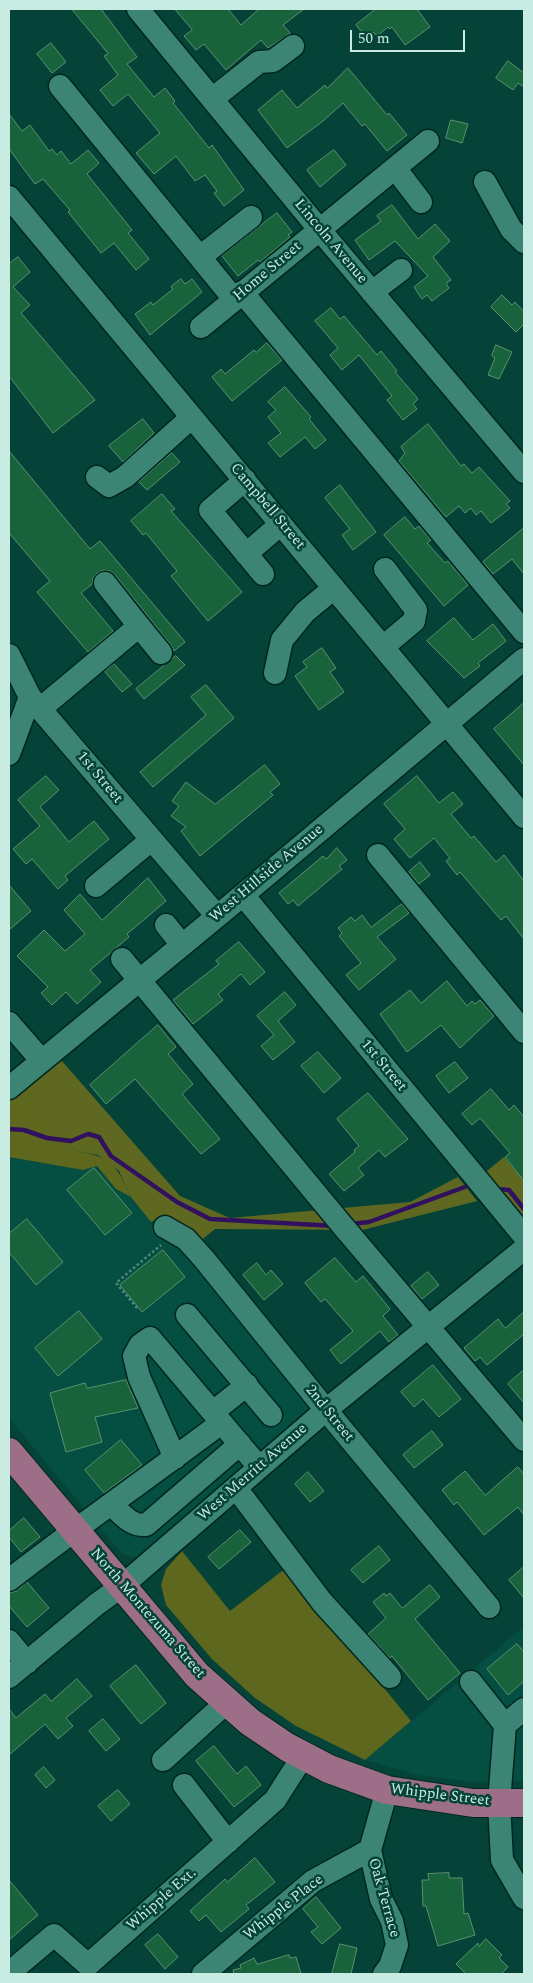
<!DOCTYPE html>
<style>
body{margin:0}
#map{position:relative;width:533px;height:1983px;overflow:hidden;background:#054338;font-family:Spectral,serif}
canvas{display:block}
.frame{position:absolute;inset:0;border:10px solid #c9ece2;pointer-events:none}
.scale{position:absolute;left:350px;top:30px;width:115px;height:22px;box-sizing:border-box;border:2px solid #c9ece2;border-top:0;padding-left:6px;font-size:15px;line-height:18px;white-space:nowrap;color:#c9ece2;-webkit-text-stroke:4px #054338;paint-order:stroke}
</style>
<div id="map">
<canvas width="533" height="1983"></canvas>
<div class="frame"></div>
<div class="scale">50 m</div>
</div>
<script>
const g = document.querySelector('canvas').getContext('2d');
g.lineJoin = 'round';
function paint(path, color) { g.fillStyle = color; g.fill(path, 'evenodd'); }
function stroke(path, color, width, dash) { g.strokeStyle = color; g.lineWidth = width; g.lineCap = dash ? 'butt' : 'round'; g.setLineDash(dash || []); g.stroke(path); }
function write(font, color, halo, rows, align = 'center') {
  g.font = font + ' Spectral,serif'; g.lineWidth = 5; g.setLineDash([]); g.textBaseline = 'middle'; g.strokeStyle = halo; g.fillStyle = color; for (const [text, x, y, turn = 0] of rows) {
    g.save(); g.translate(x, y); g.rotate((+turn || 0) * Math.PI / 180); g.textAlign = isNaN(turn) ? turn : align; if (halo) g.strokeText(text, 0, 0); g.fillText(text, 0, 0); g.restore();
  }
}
paint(new Path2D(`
 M9 1157 83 1170 97 1166 116 1189 131 1197 162 1236 177 1244 312 1404 313 1412 144 1555 130 1557 120 1552 9 1418Z
 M524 1627V1781L472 1782 417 1775 365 1760Z`), '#044f42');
paint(new Path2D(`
 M30 1077 77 1151C112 1157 117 1166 131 1197L116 1189 97 1166 83 1170 9 1157V1095Z
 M182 1551 230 1611 286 1568 411 1721 365 1760 296 1726 255 1698 212 1659 166 1605 161 1585 166 1569Z`), '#5e671e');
paint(new Path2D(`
 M62 1061 180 1196 230 1218 410 1202 458 1177 477 1201 362 1230 215 1229 199 1242 158 1219 151 1222 131 1197 119 1171 98 1155 77 1151 53 1127 28 1087 43 1066Z
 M504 1157 524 1181V1227L482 1175Z`), '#5f6821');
stroke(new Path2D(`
 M9 1129 24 1130 47 1138 71 1141 88 1134 99 1137 111 1156 177 1202 210 1219 335 1226
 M496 1189 509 1190 524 1209
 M350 1224 369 1222 465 1187`), '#31115f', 4.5);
const building = new Path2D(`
 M72 9H101L137 57 127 64 154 97 165 88 175 101 173 103 209 148 212 145 244 190 224 206 214 193 217 191 205 175 195 181 176 156 154 174 136 153 160 133 128 94 113 106 100 90 118 75 104 56 108 54Z
 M175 9H228L241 25 259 9H304L283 25 290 33 289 34 268 48 261 40 226 70 204 44 196 50 184 36 192 30Z
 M376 9H417L430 27 405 45 392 27 390 29 388 27 377 36 373 32 367 38 356 25Z
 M51 43 66 62 52 73 37 54Z
 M508 61 524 73V87L518 83 513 90 496 78Z
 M348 68 387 115 389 113 407 135 387 151 365 124 362 126 343 103 323 121 287 148 258 110 282 90 297 108 325 85 327 88Z
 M9 114 22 131 30 125 49 151 52 149 57 155 61 151 71 164 88 150 99 163 87 174 132 230 128 233 149 259 136 270 114 243 101 253 68 212 70 210 43 179 35 184 9 149Z
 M451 120 468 124 462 143 446 138Z
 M334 150 346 165 320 187 307 170Z
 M392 205 418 239 435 224 450 241 433 257 451 280 446 283 449 288 432 301 427 295 422 299 414 287 428 276 395 241 369 260 355 240 381 221 377 216Z
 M277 213 292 232 288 235 290 237 260 262 258 260 238 276 222 256Z
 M18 257 30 272 13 287 30 305 21 313 95 400 53 433 9 376V264Z
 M181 279 185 284 192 279 202 292 150 335 135 314 151 302 153 305 173 289 171 287Z
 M502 295 512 305 515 302 524 312V324L516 332 491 307Z
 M331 308 340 319 344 316 377 355 381 351 397 371 395 372 418 399 413 404 417 409 403 420 387 400 392 396 359 355 342 370 330 355 338 348 315 321Z
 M267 343 282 360 232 401 212 377 221 369 225 374 254 350 256 352Z
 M496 345 512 352 499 379 488 375 495 358 492 356Z
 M285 387 311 417 309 419 326 440 315 449 305 437 280 457 268 443 281 433 268 417 276 410 268 402Z
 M143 419 154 433 123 462 109 446Z
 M428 424 461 466 464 464 472 473 479 467 510 501 506 504 510 508 491 523 481 511 476 515 471 508 465 513 459 506 446 517 399 461 405 453 401 447Z
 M9 451 90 549 100 541 185 642 174 651 171 645 115 575 110 571 104 570 97 573 93 578 92 584 81 593 113 631 88 652 37 592 50 581 9 533Z
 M172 453 180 462 147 490 139 482Z
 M340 485 376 532 353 550 342 535 350 529 325 498Z
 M162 494 175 509 171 511 242 592 208 621 171 576 177 571 146 533 143 535 131 521Z
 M405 517 415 529 419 526 431 540 427 543 445 563 448 561 468 585 444 606 384 535Z
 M524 528V574L512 559 493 574 483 562Z
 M454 618 473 640 493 624 506 641 478 663 480 666 464 678 427 641Z
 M322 648 336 668 330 672 344 692 319 710 295 676 307 667 303 662Z
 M176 656 185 665 144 699 136 689Z
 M114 664 132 684 122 692 105 672Z
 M206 685 234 718 153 787 140 772 206 715 191 697Z
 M524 703V765L494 729Z
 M265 765 280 784 270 792 273 795 200 856 181 831 186 827 171 816 179 806 172 801 186 782 215 804Z
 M46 776 59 790 40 807 69 842 94 821 109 839 65 876 68 880 58 889 32 859 26 864 13 849 40 826 18 800Z
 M417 776 439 803 453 792 463 804 451 814 471 838 474 836 496 862 504 855 524 881V939L506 916 501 920 460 872 457 875 446 861 450 858 434 838 410 858 394 839 405 829 384 804Z
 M337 848 347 860 339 866 342 869 298 906 293 900 288 904 279 893 323 856 326 859Z
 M420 862 430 875 419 884 409 872Z
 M148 878 166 901 127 934 129 937 90 970 101 982 77 1004 66 992 52 1005 41 993 48 987 17 956 44 930 65 951 85 934 64 910 80 894 102 920Z
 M9 885 31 911 9 930Z
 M402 904 409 913 377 937 396 959 359 990 346 975 361 963 339 936 342 933 338 928 351 917 355 921 362 915 371 927Z
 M239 942 265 972 250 985 241 974 218 994 223 1000 193 1024 173 1000 219 964 216 961Z
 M447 981 467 1006 472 1001 475 1004 480 1000 494 1016 460 1048 441 1025 407 1052 380 1014 410 990 421 1003Z
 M285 992 296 1005 278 1021 295 1042 273 1060 261 1046 274 1035 257 1016Z
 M158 1025 176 1047 168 1054 193 1084 182 1094 220 1139 201 1154 135 1079 106 1104 90 1085Z
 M318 1052 341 1078 324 1093 301 1066Z
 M455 1062 468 1078 449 1093 436 1076Z
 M491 1089 509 1110 514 1105 524 1117V1181L505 1157 510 1153 480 1118 472 1125 462 1114Z
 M368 1093 408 1139 385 1157 379 1150 358 1168 364 1175 344 1191 329 1174 355 1152 354 1150 359 1146 337 1119Z
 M94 1168 132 1213 105 1235 67 1190Z
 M27 1219 63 1262 36 1285 9 1252V1234Z
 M163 1250 185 1277 142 1312 120 1285Z
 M335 1258 356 1282 363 1276 390 1309 383 1316 398 1335 389 1342 380 1331 341 1364 330 1350 353 1331 325 1299 321 1302 305 1283Z
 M257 1263 266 1275 271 1270 283 1284 264 1300 243 1275Z
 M428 1272 439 1285 422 1299 411 1286Z
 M79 1311 102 1339 58 1376 35 1348Z
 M524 1312V1334L487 1365 480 1357 475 1361 464 1348 498 1319 505 1328Z
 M433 1365 461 1399 439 1417 423 1399 414 1407 401 1392Z
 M524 1370V1403L508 1384Z
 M126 1380 138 1408 95 1417 102 1442 66 1452 50 1393 85 1383 87 1388Z
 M432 1431 443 1445 414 1468 403 1455Z
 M121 1440 142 1465 104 1493 85 1470Z
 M518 1467 524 1474V1515L518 1507 484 1535 457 1502 454 1505 442 1490 465 1471 485 1495Z
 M308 1472 324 1491 310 1502 295 1484Z
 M24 1518 40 1537 21 1552 9 1537V1531Z
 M240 1530 251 1542 219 1569 208 1557Z
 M379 1546 390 1560 363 1583 351 1570Z
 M524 1567V1598L509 1580Z
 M27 1582 49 1608 27 1627 9 1606V1593L17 1591Z
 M430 1585 440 1597 415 1619 460 1673 428 1700 392 1656 390 1658 368 1634 386 1618 373 1602 384 1593 386 1596 390 1593 402 1608Z
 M517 1644 524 1652V1681L508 1695 487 1669Z
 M136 1665 166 1703 141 1724 110 1686Z
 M77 1679 92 1696 66 1718 73 1726 58 1739 45 1724 9 1755V1709L16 1718 45 1694 51 1701Z
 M103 1719 120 1739 106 1751 89 1731Z
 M214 1746 237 1774 246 1766 261 1785 234 1807 196 1761Z
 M44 1767 55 1780 46 1788 35 1775Z
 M118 1790 130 1804 111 1821 98 1806Z
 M255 1858 275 1882 246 1905 249 1909 221 1932 206 1915 199 1921 190 1911 225 1879 227 1882Z
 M449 1873V1878H462L464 1914 468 1913 475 1935 438 1946 426 1906H423L422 1880H429L428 1874Z
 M9 1880 38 1915 9 1940Z
 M316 1897 341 1928 322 1944 311 1932 318 1927 303 1909Z
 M158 1934 178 1957 165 1969 145 1945Z
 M486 1939 502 1955 499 1958 508 1967 501 1974H466L456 1964 478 1943 479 1946Z
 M340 1944 357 1948 351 1974H332Z
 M289 1955 290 1958 296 1957 301 1974H234L233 1970 241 1968 240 1965 254 1958 257 1964Z`);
paint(building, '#18623c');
stroke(building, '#5b916f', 1);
const minor = new Path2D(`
 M138 9 319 229 524 472
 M60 86 234 299
 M212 99 259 62 273 61 293 46
 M395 168 421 202
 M485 182 511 229 524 242
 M9 197 524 817
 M200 257 251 217
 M242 292 524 632
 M372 292 401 270
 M201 327 428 141
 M97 477 109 486 125 477 192 417
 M245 480 210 510 263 574
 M246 554 281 524
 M139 626 161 653
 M383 647 414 621 416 610 385 569
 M9 655 30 697 217 916
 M275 673 282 640 305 612 334 588
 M40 709 139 626 105 583
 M9 754 30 697
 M378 855 524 1032
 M96 886 151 840
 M243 895 524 1236
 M166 925 182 945
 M122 959 342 1225 524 1440
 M9 1023 42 1061
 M9 1088 243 895 524 659
 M165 1227 186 1239 204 1259 326 1410 489 1607
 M187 1315 271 1415
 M213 1412 247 1385
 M175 1458 139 1377 134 1356 140 1345 150 1338 259 1467
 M236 1488 322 1602 390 1677
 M111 1504C122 1514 130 1526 146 1525L240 1444
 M9 1580C78 1526 151 1476 221 1423
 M9 1641 27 1663
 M9 1677 97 1604 122 1586 326 1410 524 1249
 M471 1682 505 1725 499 1803 502 1860 524 1898
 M505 1725 524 1709
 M163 1760 227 1702
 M184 1785 228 1842
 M9 1973 54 1935 88 1965 275 1800 303 1756
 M203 1974 313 1881 370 1850
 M384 1974 390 1966 397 1945 392 1921 381 1899 370 1850 387 1790`);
const major = new Path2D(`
 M9 1452 197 1675 250 1722 287 1747 329 1769 387 1790 473 1803H524`);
stroke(minor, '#00271f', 25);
stroke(major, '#00271f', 30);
stroke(new Path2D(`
 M137 1308 116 1283 161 1245`), '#53867c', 2.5, [2.5, 2.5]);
stroke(minor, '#3c8574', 22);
stroke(major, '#9d6e87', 28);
write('15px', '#c9ece2', '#054338', [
 ["Lincoln Avenue",330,242,50],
 ["Home Street",268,272,-40],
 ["Campbell Street",267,507,50],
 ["1st Street",99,778,50],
 ["West Hillside Avenue",267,874,-40],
 ["1st Street",383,1066,50],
 ["2nd Street",329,1414,51],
 ["West Merritt Avenue",253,1473,-41],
 ["North Montezuma Street",147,1614,49],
 ["Whipple Street",440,1796,7],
 ["Oak Terrace",383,1898,74],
 ["Whipple Ext.",162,1900,-41],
 ["Whipple Place",284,1908,-38]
]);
</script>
